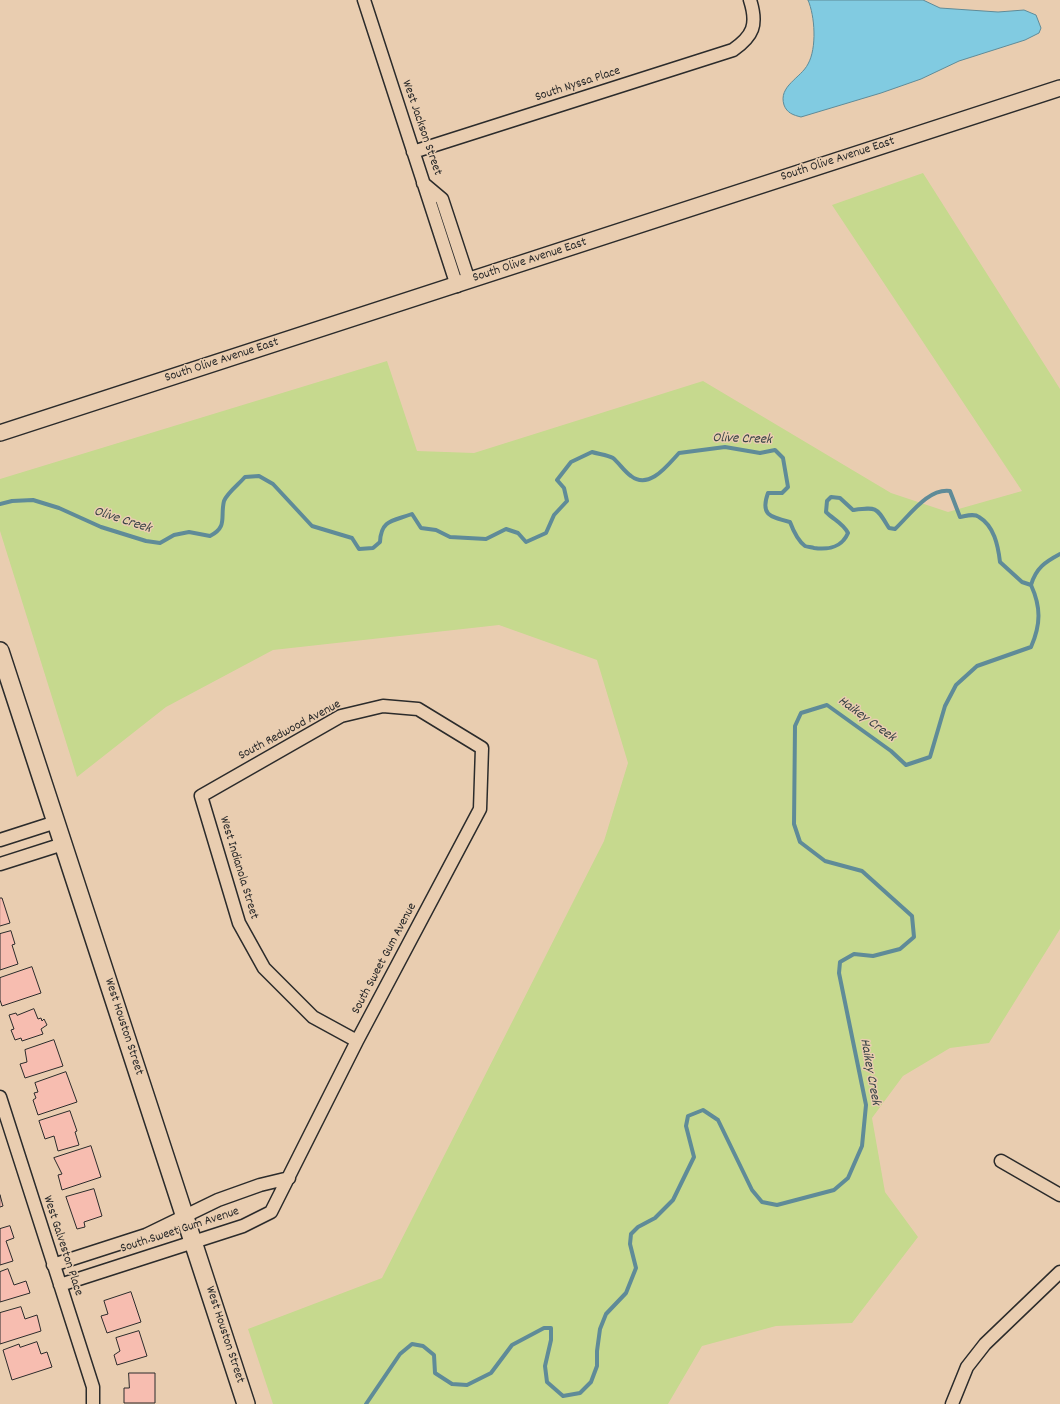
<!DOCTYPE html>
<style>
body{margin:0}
canvas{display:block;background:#e9cdb0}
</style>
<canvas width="1060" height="1404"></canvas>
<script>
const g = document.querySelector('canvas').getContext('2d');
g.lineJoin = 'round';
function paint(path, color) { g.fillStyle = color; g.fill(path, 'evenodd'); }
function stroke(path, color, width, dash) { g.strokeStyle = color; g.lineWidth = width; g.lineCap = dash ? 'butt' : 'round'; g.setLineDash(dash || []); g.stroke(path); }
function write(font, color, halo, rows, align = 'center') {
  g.font = font + ' Dekko,sans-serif'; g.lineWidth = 3; g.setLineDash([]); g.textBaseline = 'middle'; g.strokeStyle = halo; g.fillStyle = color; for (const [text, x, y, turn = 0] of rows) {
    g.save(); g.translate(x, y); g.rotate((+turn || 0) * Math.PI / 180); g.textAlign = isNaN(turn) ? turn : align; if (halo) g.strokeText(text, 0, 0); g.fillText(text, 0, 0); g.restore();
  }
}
paint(new Path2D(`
 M923 173 1060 389V929L989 1043 950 1048 903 1076 872 1118 885 1192 918 1237 852 1323 776 1326 702 1346 668 1404H273L248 1329 382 1278 604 841 628 763 597 660 499 625 273 650 166 707 77 777 0 531V479L387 361 417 451 474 453 703 381 891 493 948 512 1022 491 832 205Z`), '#c6d98e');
const water = new Path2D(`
 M808 0H923L940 8 998 12 1024 10 1036 15 1041 28 1039 33 1025 40 959 61 921 79 881 93 801 117C793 115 787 113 784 105 778 86 801 78 808 64 817 48 815 16 808 0Z`);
paint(water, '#81cbe1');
stroke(water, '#5f8b98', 1);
stroke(new Path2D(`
 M0 504 12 501 33 500 59 508 101 527 146 541 160 543 174 535 189 532 210 536C228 527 220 517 224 501 227 493 239 484 245 477L259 476 273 484 312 526 352 538 359 549 373 548 380 542C381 519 394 521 412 514L421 528 436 530 450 537 486 539 506 529 518 533 526 542 546 533 554 515 567 501 564 488 557 480 571 462 592 452C598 454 608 455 613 458 619 463 624 471 631 476 649 490 667 466 679 453L725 447 760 453 775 450 783 458 788 487 782 493H768C760 515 770 517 790 522 793 530 797 540 805 546 807 547 812 547 814 548 830 550 842 547 848 533 843 523 834 520 826 512L827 501 831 497 840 498 853 510C878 507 876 507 889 528L895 529C910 515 928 488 950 491L960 517C966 516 974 513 979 517 994 526 998 545 1000 562L1022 582 1031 585
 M366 1404 400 1354 412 1344 423 1346 434 1355 435 1373 452 1384 467 1385 491 1373 512 1345 544 1328H551V1340L545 1366 547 1382 563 1396 580 1393 591 1382 597 1366V1351L600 1329 606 1314 626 1293 636 1268 630 1244 631 1234 638 1227 655 1218 673 1200 694 1157 686 1126 688 1116 703 1110 718 1120 752 1190 762 1202 777 1205 834 1190 848 1178 862 1146 866 1105 839 973 840 962 854 954 873 956 900 949 914 937 912 916 862 871 825 861 800 842 794 824 795 726 801 713 827 705 891 751 906 765 930 757 945 706 956 685 977 666 1031 647C1041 624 1041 607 1031 585 1036 568 1045 562 1060 554`), '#5f8b98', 4);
const building = new Path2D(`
 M0 898H2L10 923 0 926Z
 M11 931 15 944 12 945 18 964 0 970V934Z
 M32 967 41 993 2 1006 0 1000V978Z
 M34 1009 38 1019 41 1018 42 1021 44 1019 47 1025 41 1029 43 1034 22 1041 21 1038 15 1040 11 1030 14 1029 9 1015 16 1013 17 1015Z
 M54 1040 63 1066 25 1078 20 1064 27 1062 25 1050Z
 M66 1072 77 1102 38 1115 33 1100 36 1098 34 1093 38 1092 35 1083Z
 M70 1111 77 1131 75 1132 79 1145 58 1151 54 1136 45 1139 39 1121Z
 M91 1146 101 1177 62 1190 58 1175 62 1174 54 1158Z
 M94 1189 102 1216 84 1222 85 1227 77 1229 66 1197Z
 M0 1195 3 1206 0 1207Z
 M10 1226 14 1238 6 1241 13 1261 0 1265V1229Z
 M8 1269 14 1285 26 1281 30 1293 0 1302V1272Z
 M131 1292 141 1322 107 1333 101 1316 108 1314 104 1301Z
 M21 1307 25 1319 37 1315 41 1331 0 1344V1313Z
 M139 1331 147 1356 117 1365 114 1355 120 1351 116 1338Z
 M37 1342 41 1354 47 1352 52 1367 12 1380 3 1350 19 1344 20 1347Z
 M129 1373H155V1403H124V1388H129Z`);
paint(building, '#f7bdb0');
stroke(building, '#2b2b2b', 1);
const minor = new Path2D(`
 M364 0 457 286
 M413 152 733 50C753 36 758 25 750 0
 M423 183 442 199 469 281
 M0 840 56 822
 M0 864 63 844
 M0 1097 93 1387V1404
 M1001 1161 1060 1195
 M53 1265 146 1235 218 1200 260 1185 289 1178
 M60 1285 243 1226 271 1212 357 1041 480 809 482 748 418 709 383 706 341 716 201 796 239 923 264 968 313 1017 357 1041
 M952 1404 967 1367 985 1344 1060 1272`);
const tertiary = new Path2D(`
 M0 433 1060 88`);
const secondary = new Path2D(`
 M0 651 246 1404`);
stroke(minor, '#2b2b2b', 15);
stroke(tertiary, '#2b2b2b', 18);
stroke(secondary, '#2b2b2b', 20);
stroke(minor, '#e9cdb0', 12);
stroke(tertiary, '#e9cdb0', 15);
stroke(secondary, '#e9cdb0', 17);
write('13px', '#2b2b2b', '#e9cdb0', [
 ["South Nyssa Place",578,85,-18],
 ["West Jackson Street",421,128,71],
 ["South Olive Avenue East",838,160,-18],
 ["South Olive Avenue East",530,261,-18],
 ["South Olive Avenue East",222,361,-18],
 ["South Redwood Avenue",290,731,-28],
 ["West Indianola Street",238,868,73],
 ["South Sweet Gum Avenue",385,959,-62],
 ["West Houston Street",123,1027,72],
 ["South Sweet Gum Avenue",180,1231,-18],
 ["West Galveston Place",62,1246,72],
 ["West Houston Street",224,1335,72]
]);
write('italic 14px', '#384346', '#e9cdb0', [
 ["Olive Creek",742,440,2],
 ["Olive Creek",122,521,18],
 ["Haikey Creek",866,720,36],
 ["Haikey Creek",869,1072,80]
]);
</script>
